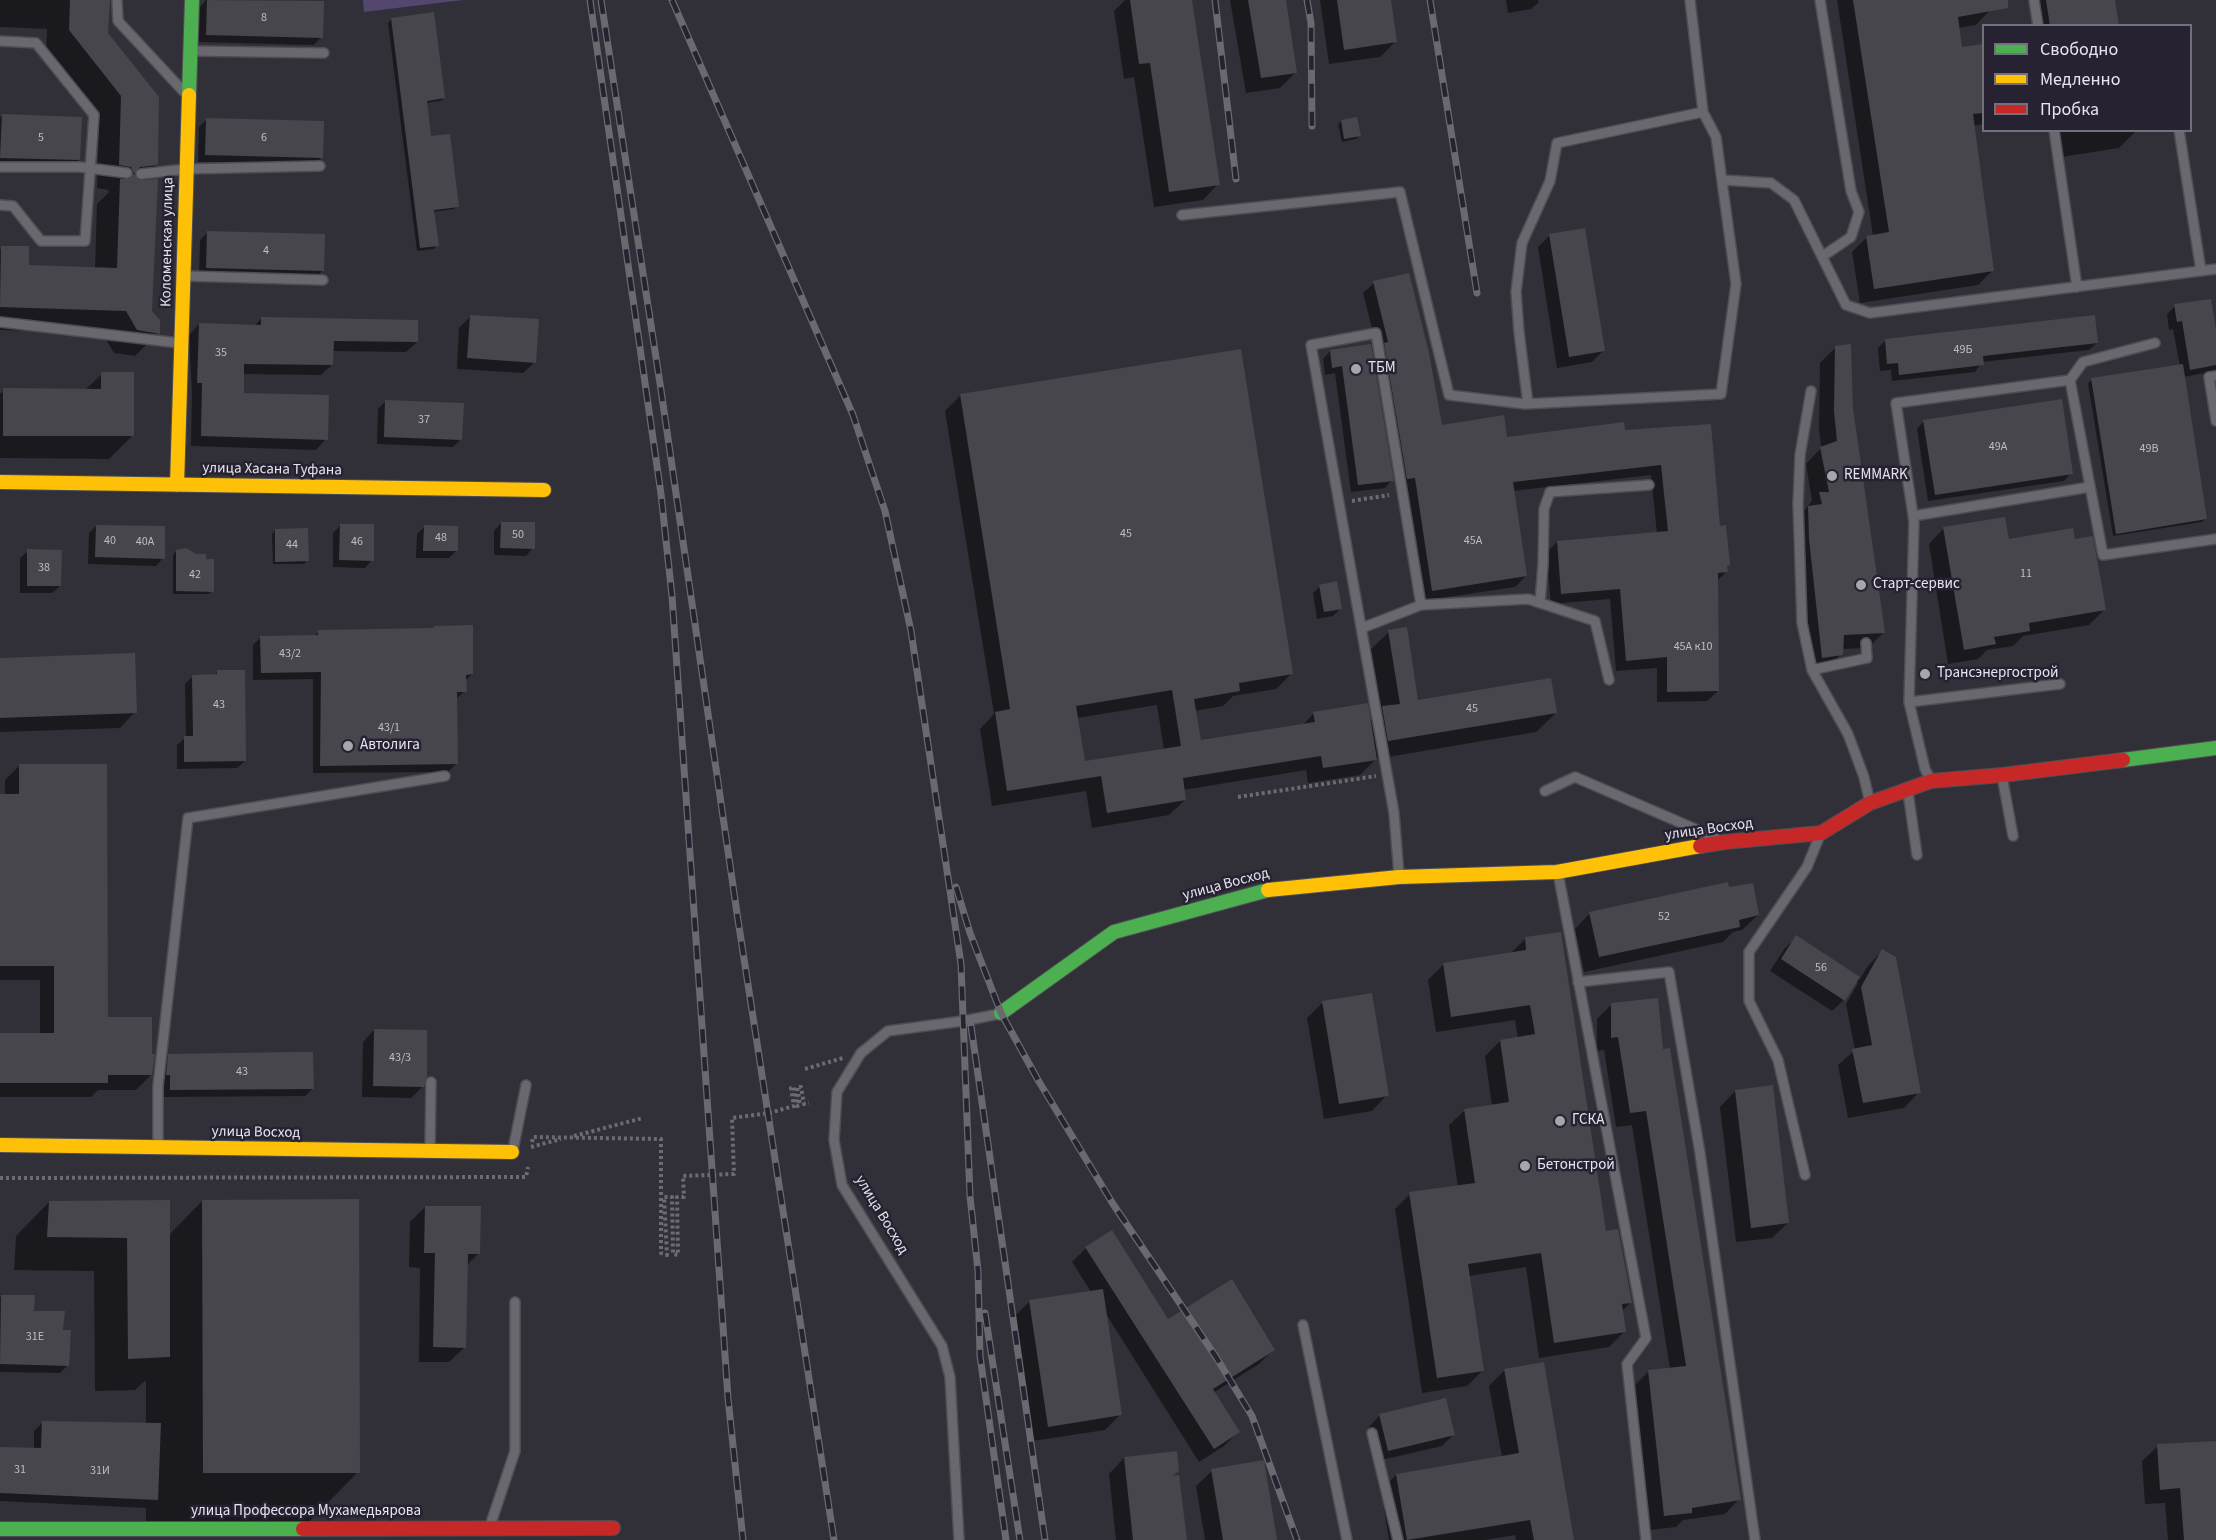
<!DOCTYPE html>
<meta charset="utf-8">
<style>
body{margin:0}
#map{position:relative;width:2216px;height:1540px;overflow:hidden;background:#313038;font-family:"Source Sans 3",sans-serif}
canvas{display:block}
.legend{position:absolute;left:1982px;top:24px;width:210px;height:108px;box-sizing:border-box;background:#262231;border:2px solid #73707d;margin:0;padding:8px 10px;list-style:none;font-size:18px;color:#e7e4ee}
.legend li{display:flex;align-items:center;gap:12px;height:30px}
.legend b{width:30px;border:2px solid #73707d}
</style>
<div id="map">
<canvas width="2216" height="1540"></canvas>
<ul class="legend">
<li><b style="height:8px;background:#4caf50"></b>Свободно</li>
<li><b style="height:8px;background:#ffc107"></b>Медленно</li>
<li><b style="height:8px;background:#c62828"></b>Пробка</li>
</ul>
</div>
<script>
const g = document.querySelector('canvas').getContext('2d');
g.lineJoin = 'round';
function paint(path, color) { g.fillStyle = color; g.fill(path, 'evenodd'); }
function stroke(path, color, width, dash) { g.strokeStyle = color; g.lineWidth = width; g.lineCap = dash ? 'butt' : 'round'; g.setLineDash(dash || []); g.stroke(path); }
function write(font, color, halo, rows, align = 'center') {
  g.font = font + ' "Source Sans 3",sans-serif'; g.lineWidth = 5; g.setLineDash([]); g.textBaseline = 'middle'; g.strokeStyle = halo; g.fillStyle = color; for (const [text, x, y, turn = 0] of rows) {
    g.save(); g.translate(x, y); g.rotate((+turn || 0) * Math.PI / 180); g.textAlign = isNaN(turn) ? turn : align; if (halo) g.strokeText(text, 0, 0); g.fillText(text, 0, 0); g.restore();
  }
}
paint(new Path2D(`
 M363 0H463L364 12Z`), '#53466f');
paint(new Path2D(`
 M0 0H108L107 33 157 165 140 182 151 312 158 333 135 356 114 353 102 333 0 330V250L2 247 27 267 95 269 97 204 109 192 108 190 97 188 99 120 46 54 47 29 0 27Z
 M206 0 322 2 321 37 314 45 199 42 200 7Z
 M1125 0H1190L1218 184 1203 200 1154 207 1134 77 1124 79 1114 11Z
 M1230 0H1284L1296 72 1280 88 1246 93Z
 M1320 0H1390L1395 42 1380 57 1329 64Z
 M1506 0H1538L1539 2 1531 9 1508 13Z
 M1837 0H1989L1990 10 1976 25 1958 28 1961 49 1984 45V124L1973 126 1993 270 1978 285 1860 303 1852 252 1867 237 1873 236Z
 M2029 0H2113L2117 26H2033Z
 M391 19 444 98 441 101 425 103 430 138 458 206 454 209 433 212 437 245 434 249 417 251 388 23Z
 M2 116 79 160 67 171 0 169V118Z
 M206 120 321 158 314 165 198 162 199 127Z
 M1342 121 1359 136 1356 139 1342 142 1338 124Z
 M2050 130H2134L2135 132 2119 148 2055 158Z
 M1584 230 1603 351 1592 362 1557 368 1538 247 1549 236Z
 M208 232 323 270 316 278 199 275 200 240Z
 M1374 283 1441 427 1506 439 1709 425 1719 527 1726 572 1716 582 1718 691 1707 701 1657 702V668L1616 671 1610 599 1551 604 1546 553 1557 542 1657 534 1651 475 1513 491 1526 576 1515 587 1421 601 1405 488 1397 489 1374 355 1378 352 1363 293Z
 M2175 306 2216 331V371L2183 377 2206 519 2202 522 2113 536 2088 383 2092 380 2180 366 2173 329 2169 330 2167 314Z
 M470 317 535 362 523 373 457 369 459 328Z
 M262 318 417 342 406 352 332 351V365L321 375 243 374 242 394 326 439 316 450 191 446 192 393 189 335 199 324 254 326Z
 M1885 341 2097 343 2089 350 1982 362 1975 372 1892 381 1891 370 1880 371 1878 348Z
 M1370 346 1392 480 1385 488 1351 492 1335 373 1325 375 1323 359 1330 351Z
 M1836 347 1852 408 1884 632 1868 648 1841 649V654L1826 670 1807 672 1794 555V523L1812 501 1806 464 1821 448 1819 428 1820 363Z
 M102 374 132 436 109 459 0 458V394L4 390H85Z
 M961 395 1291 674 1276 689 1233 696 1223 706 1194 711 1199 742 1302 726 1314 713 1369 721 1379 711 1369 651 1389 632 1417 702 1556 713 1536 732 1376 759 1360 775 1308 783 1306 770 1183 790 1185 800 1169 815 1092 828 1086 791 992 806 980 729 994 714 945 411ZM1157 705 1164 750 1084 763 1077 718Z
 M385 402 461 439 453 447 377 444 378 409Z
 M1924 421 2071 473 2064 481 1928 501 1917 429Z
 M501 523 533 548 526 556 494 555V531Z
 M341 525 372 560 365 568 333 567V533Z
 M96 526 163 558 156 566 88 564 89 533Z
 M424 527 456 551 449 558H416L417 534Z
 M1944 528 2008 540 2073 541 2105 609 2089 625 2023 636 2013 646 1987 650 1978 659 1948 664 1929 544Z
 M276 530 307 560 304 564H273L272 534Z
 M28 551 60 586 52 593H20V558Z
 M176 551 212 591 209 594H173V555Z
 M1320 586 1340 609 1333 616 1317 619 1313 593Z
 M319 631 472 674 465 681V691L456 699V764L448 772 313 773V679L253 680V645L261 637H314Z
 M0 659 135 712 120 728 0 732Z
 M217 672 245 761 237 768 177 769V745L186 737 185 684 193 676H213Z
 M20 765 106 1018 151 1075 136 1090H98L91 1097H0V1034H40V980H0V797L5 796V780Z
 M1728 889 1758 915 1742 930 1733 932 1723 942 1584 972 1575 929 1590 913Z
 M1797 937 1860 979 1867 967 1882 951 1919 1092 1904 1108 1848 1118 1838 1065 1855 1050 1846 1004 1858 983 1856 982 1844 1000 1832 1011 1770 971 1785 948Z
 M1525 939 1604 1232 1631 1302 1622 1311 1624 1332 1609 1347 1539 1358 1526 1267 1469 1276 1483 1370 1467 1386 1422 1393 1395 1209 1410 1194 1458 1187 1449 1125 1465 1110 1492 1106 1485 1056 1500 1041 1518 1038 1515 1020 1436 1032 1428 980 1444 964 1510 954Z
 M1322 1003 1387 1095 1372 1111 1324 1119 1307 1018Z
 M1612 1004 1661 1051 1739 1499 1725 1514 1683 1520 1676 1527 1650 1530 1634 1386 1648 1372 1670 1369 1632 1125 1616 1127 1604 1050 1597 1051V1019Z
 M374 1030 423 1086 411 1098 362 1097 363 1042Z
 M169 1055 312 1089 305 1096 164 1097 163 1082H159L162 1063Z
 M1735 1091 1788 1223 1772 1238 1736 1242 1720 1107Z
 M202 1201 358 1472 301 1530H146V1508L0 1501V1449H34V1431L43 1422 146 1425V1380L135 1390 95 1391 94 1271 14 1270 16 1236 49 1202 169 1235Z
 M425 1207 479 1253 466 1266 465 1347 449 1362H419L420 1268 409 1267 410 1222Z
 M1086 1248 1167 1321 1273 1350 1259 1364 1213 1393 1238 1432 1224 1446 1199 1462 1106 1314 1120 1415 1105 1430 1033 1441 1014 1317 1030 1301 1091 1292 1072 1262Z
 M0 1297H34L33 1312 61 1331 68 1365 60 1373 0 1372Z
 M1505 1370 1573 1540H1516L1515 1535 1485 1540H1389L1381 1490 1396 1475 1502 1457 1489 1386Z
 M1380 1415 1453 1435 1442 1446 1377 1461 1369 1427Z
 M2216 1442V1540H2168L2165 1503 2145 1504 2142 1461 2158 1446Z
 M1124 1458 1177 1471 1170 1478 1185 1540H1116L1109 1474Z
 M1212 1471 1276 1540H1205L1196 1486Z`), '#0007');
paint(new Path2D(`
 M70 0H110L108 33 159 97 158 165 140 167 134 174 139 180 158 179 152 311 160 320V334L137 330 126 311 0 307 1 246H29V265L117 268 120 179H129L134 173 131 167 119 165 121 96 69 30Z
 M207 0 324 1 323 38 206 35Z
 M1130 0H1192L1220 185 1169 192 1150 63 1139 64Z
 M1248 0H1286L1297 73 1261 78Z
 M1337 0H1391L1397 42 1344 50Z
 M1853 0H2008V8L1958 17 1962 47 1983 44V113L1973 114 1994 271 1874 289 1866 236 1889 232Z
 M2046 0H2115L2119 26H2050Z
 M434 12 445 98 427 101 431 136 450 134 459 207 434 210 439 246 420 248 391 18Z
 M2 114 82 117 80 160 0 158Z
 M1357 117 1361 136 1344 139 1341 120Z
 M206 118 324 121 323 158 205 155Z
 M1585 228 1605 351 1569 357 1549 234Z
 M207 231 325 234 324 271 206 268Z
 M1409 273 1429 353 1442 425 1504 415 1507 437 1624 422 1625 430 1711 424 1720 526 1726 525 1730 565 1727 566 1728 572 1718 573 1719 691 1667 692V657L1626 661 1620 589 1561 594 1557 541 1668 531 1661 465 1513 482 1527 576 1432 591 1415 478 1407 479 1384 343 1388 342 1373 281Z
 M2211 299 2216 329V365L2190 370 2182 321 2177 322 2174 304Z
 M470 315 539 319 536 363 467 358Z
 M2095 315 2098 343 1983 356 1984 365 1899 375 1898 363 1887 364 1885 339Z
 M261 317 418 320V342L334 341 333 365 244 364V393L329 395 328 440 201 436 202 383H197L199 323 261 325Z
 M1371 344 1394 481 1358 485 1342 366 1332 368 1330 350Z
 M1851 344 1853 408 1885 633 1844 635 1843 655 1822 658 1809 539 1808 506 1822 504 1819 492H1829L1820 447 1837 441 1834 411 1835 346Z
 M1241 349 1293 674 1239 683 1240 691 1194 699 1201 740 1315 722 1313 712 1368 703 1377 760 1323 768 1321 756 1183 778 1186 800 1107 813 1101 776 1007 791 995 712 1010 709 960 394ZM1172 690 1181 746 1085 761 1076 706Z
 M2183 364 2207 519 2116 534 2091 378Z
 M101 372H134V436H3V388L101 389Z
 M2062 399 2073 474 1935 495 1923 420Z
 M385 400 464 403 462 440 384 437Z
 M2005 517 2009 539 2073 528 2075 539 2093 536 2106 610 2029 623 2030 631 1994 637 1996 644 1964 650 1943 527Z
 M501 522H535V549L500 548Z
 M340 524H374V561L339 560Z
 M96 525 165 526V559L95 557Z
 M424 525 458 526V551H423Z
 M308 528 309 561 275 562V529Z
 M186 548 196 554H206V559H214V592L176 591V550Z
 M27 549 62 550 61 586H27Z
 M1337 581 1342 609 1324 612 1319 585Z
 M473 625V674L466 675 467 692H457L458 764 320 766 321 672 261 673 260 636 318 635V630L434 628V626Z
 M1407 627 1418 700 1551 678 1557 713 1388 741 1382 706 1400 704 1388 630Z
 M135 653 137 713 0 718V658Z
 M217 670H245L246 761 184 762V736H193L192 675 217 674Z
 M19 764H107L108 1017H152V1054H155L152 1075H108V1083H0V1033H54V966H0V794H19Z
 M1728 882 1729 887 1753 883 1759 915 1739 920 1740 927 1599 957 1589 912Z
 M1561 932 1606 1231 1618 1229 1632 1303 1622 1304 1626 1332 1554 1343 1541 1253 1468 1264 1484 1371 1437 1378 1409 1192 1475 1183 1464 1109 1509 1102 1500 1040 1535 1034 1530 1005 1451 1017 1443 963 1526 950 1525 937Z
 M1796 935 1860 977 1845 1001 1781 959Z
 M1882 949 1896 957 1921 1093 1863 1103 1852 1049 1872 1045 1861 987Z
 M1372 993 1389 1096 1339 1104 1322 1001Z
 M1658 998 1663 1049 1670 1048 1741 1500 1692 1508V1513L1664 1516 1648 1370 1686 1366 1646 1111 1630 1113 1618 1037 1611 1038V1003Z
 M374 1029 427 1030V1077L424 1087 373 1086Z
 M294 1052H313L314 1089 170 1090V1075H166L168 1054Z
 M1773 1085 1789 1223 1751 1228 1735 1090Z
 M359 1199 360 1473H203L202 1200Z
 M170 1200V1357L128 1359 127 1238 47 1237 49 1201Z
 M425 1206H481L480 1254H468L466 1348 433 1347 435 1253H424Z
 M1112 1230 1168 1319 1232 1279 1275 1350 1213 1389 1240 1432 1214 1449 1085 1247Z
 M1103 1289 1122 1415 1048 1427 1029 1300Z
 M1 1295H35L34 1311H65L63 1330H71L69 1366 0 1364Z
 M1544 1362 1574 1540H1534L1530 1520 1407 1540 1396 1474 1519 1453 1504 1369Z
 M1446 1398 1455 1435 1388 1451 1379 1414Z
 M42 1421 161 1423 158 1500 0 1493V1447L41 1448Z
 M2216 1441V1540H2184L2180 1488 2160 1490 2157 1444Z
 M1177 1451 1179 1471 1172 1476 1179 1475 1187 1540H1133L1124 1457Z
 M1264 1460 1277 1540H1223L1211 1469Z`), '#47464d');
const lane = new Path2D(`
 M117 0 118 21 184 92
 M1820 0 1851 191 1859 212 1851 237 1823 256
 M2034 0 2038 26
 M0 41 36 43 94 115 85 241H41L13 206 0 205
 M193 51 324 53
 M2054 130 2077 287
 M2179 130 2201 271
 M0 167H80L127 173
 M141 174 186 169 320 166
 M1722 180 1771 183 1794 200 1846 305 1870 313 2216 269
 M1182 215 1400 192 1449 395 1525 404 1721 394 1736 284 1716 137 1703 112 1690 0
 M186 276 323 280
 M0 322 179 343
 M2216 376 2209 377 2216 421
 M2070 380 2083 362 2155 343
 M1811 391 1800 455 1798 504 1802 623 1812 670 1848 734 1864 777 1870 803
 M1528 404 1519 332 1516 292 1522 243 1550 181 1557 143 1703 112
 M1913 516 2090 487
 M1540 603 1543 564 1544 509 1550 492 1649 485
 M1362 628 1421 605 1528 599 1595 621 1609 680
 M1812 670 1867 658 1866 643
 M1909 702 2060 684
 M2002 776 2013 836
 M1930 779 1925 769 1909 702 1914 522 1896 403 2070 380 2103 555 2216 539
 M1545 791 1575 777 1716 838
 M1908 792 1917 855
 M1558 873 1646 1338 1627 1364 1646 1540
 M1399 875 1394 813 1311 345 1376 333 1421 605
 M1578 982 1669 972 1700 1153 1755 1540
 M158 1145V1086L188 818 445 776
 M430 1149 431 1082
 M513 1150 526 1085
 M1805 1175 1778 1060 1749 1001V952L1807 867 1820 835
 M1303 1325 1347 1540
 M1372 1433 1398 1540
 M490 1526 515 1451V1302
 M959 1540 950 1377 942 1346 842 1185 834 1140 837 1092 861 1053 888 1031 963 1021 999 1014`);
const fast = new Path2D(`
 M189 95 192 0
 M2123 760 2216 748
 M1001 1013 1114 932 1268 890
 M0 1529H303`);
const slow = new Path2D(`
 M0 482 544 490
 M177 485 189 95
 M1268 890 1399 877 1557 872 1700 846
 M0 1145 512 1152`);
const jam = new Path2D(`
 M1700 846 1725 842 1821 833 1870 803 1931 781 2002 775 2123 760
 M303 1529 613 1528`);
stroke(lane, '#4f4d54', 12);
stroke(fast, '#4f4d54', 16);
stroke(slow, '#4f4d54', 16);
stroke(jam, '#4f4d54', 16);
stroke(new Path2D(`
 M1352 501 1389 495
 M1238 797 1376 776
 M805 1069 843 1058
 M574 1136 643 1118
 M532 1142 533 1137 661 1139V1253L667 1255 664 1197H672L673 1254 678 1255 677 1197H684L683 1176 734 1174 732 1118 769 1113 794 1106 791 1088 794 1087 797 1106 800 1105 797 1087H801L804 1104 809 1103
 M531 1147 561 1139
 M0 1178 526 1177 528 1167`), '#6c6b71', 4, [3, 3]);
stroke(lane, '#69686f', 9);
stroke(fast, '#4caf50', 14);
stroke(slow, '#ffc107', 14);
stroke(jam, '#c62828', 14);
const rail = new Path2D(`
 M590 0 661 494 672 596 728 1398 743 1540
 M601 0 661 390 738 920 834 1540
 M672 0 853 415 885 511 911 631 961 964 970 1196 978 1271 980 1356 1006 1540
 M1215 0 1236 179
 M1307 0 1311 23 1312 126
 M1430 0 1477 293
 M956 887 970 933 1001 1013 1038 1080 1113 1204 1216 1357 1252 1416 1297 1540
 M971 1026 1045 1540
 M985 1313 1020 1540`);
stroke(rail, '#6a696f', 7);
stroke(rail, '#262231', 4.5, [14]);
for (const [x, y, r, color] of [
 [1356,369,6,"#a7a5ae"],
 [1832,476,6,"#a7a5ae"],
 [1861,585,6,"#a7a5ae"],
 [1925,674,6,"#a7a5ae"],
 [348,746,6,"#a7a5ae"],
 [1560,1121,6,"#a7a5ae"],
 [1525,1166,6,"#a7a5ae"]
]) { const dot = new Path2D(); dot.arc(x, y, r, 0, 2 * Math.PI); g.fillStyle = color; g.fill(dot); stroke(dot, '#262231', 2); }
write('12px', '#bfbcc6', null, [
 ["8",264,18],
 ["5",41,138],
 ["6",264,138],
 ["4",266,251],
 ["49Б",1963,350],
 ["35",221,353],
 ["37",424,420],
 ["49А",1998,447],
 ["49В",2149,449],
 ["45",1126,534],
 ["50",518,535],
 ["48",441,538],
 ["40",110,541],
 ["45А",1473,541],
 ["40А",145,542],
 ["46",357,542],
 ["44",292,545],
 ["38",44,568],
 ["11",2026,574],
 ["42",195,575],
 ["45А к10",1693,647],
 ["43/2",290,654],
 ["43",219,705],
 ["45",1472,709],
 ["43/1",389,728],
 ["52",1664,917],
 ["56",1821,968],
 ["43/3",400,1058],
 ["43",242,1072],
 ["31Е",35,1337],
 ["31",20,1470],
 ["31И",100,1471]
]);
write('15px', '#e7e4ee', '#262231', [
 ["Коломенская улица",168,242,-89],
 ["улица Хасана Туфана",272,470,1],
 ["улица Восход",1709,830,-8],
 ["улица Восход",1226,885,-15],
 ["улица Восход",256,1133,1],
 ["улица Восход",881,1215,59],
 ["улица Профессора Мухамедьярова",306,1512]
]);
write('15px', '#e7e4ee', '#262231', [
 ["ТБМ",1368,369],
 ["REMMARK",1844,476],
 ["Старт-сервис",1873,585],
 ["Трансэнергострой",1937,674],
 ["Автолига",360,746],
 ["ГСКА",1572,1121],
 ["Бетонстрой",1537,1166]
], 'left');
</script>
